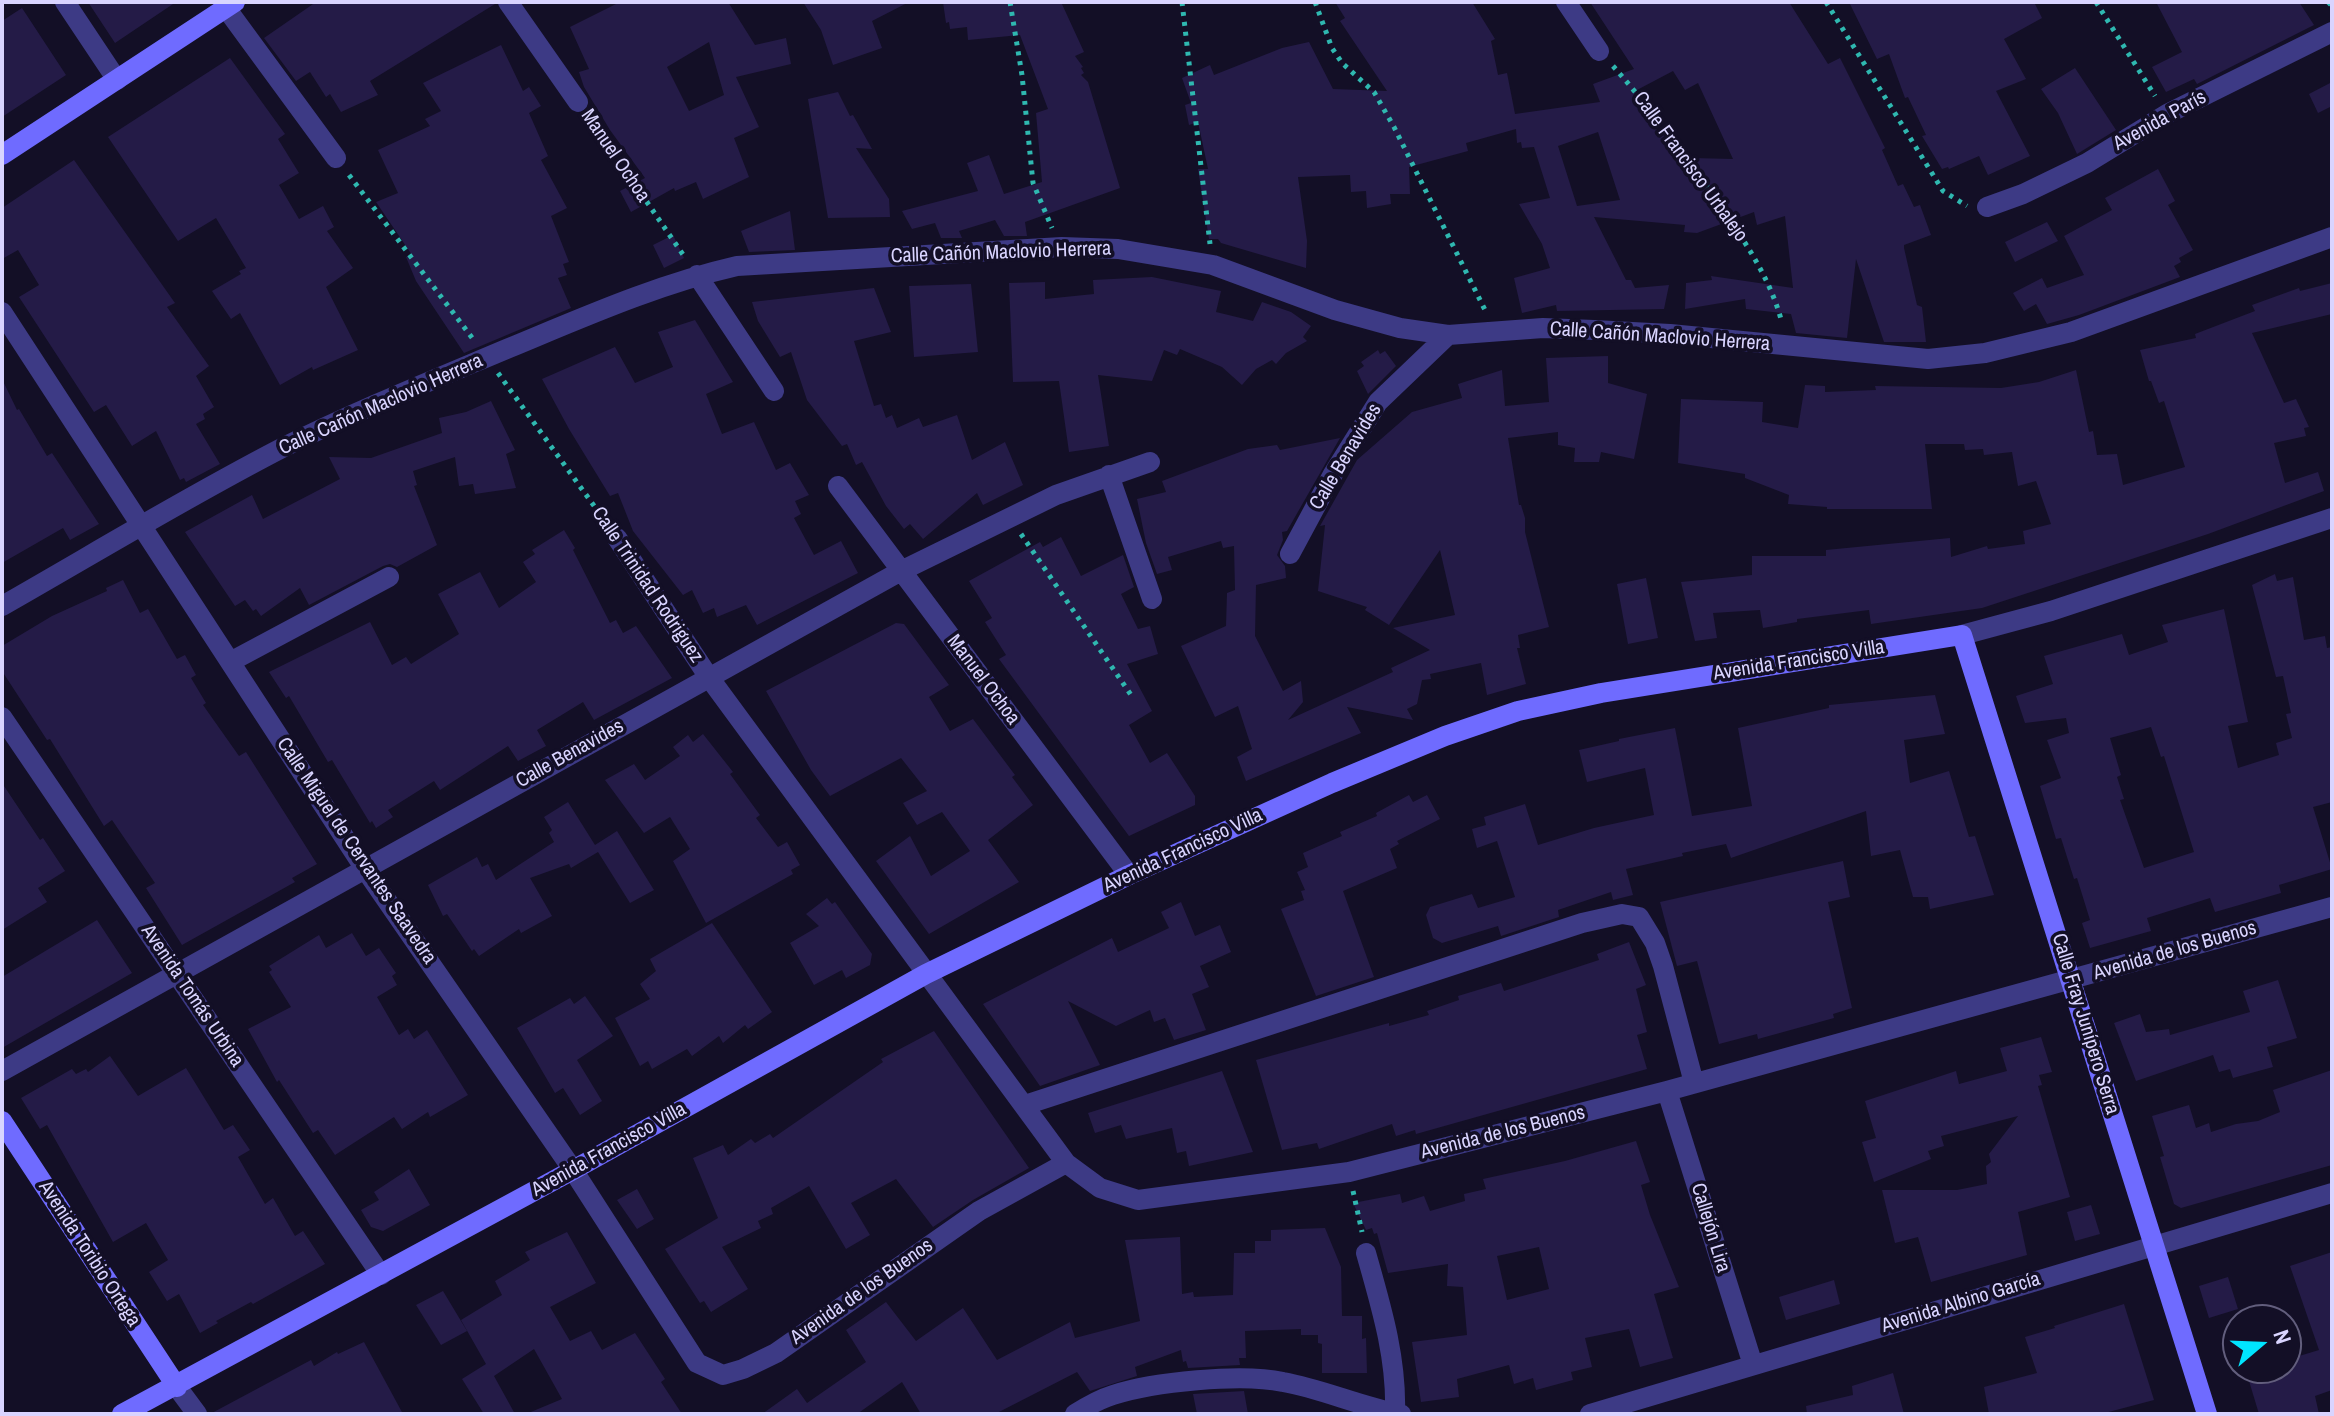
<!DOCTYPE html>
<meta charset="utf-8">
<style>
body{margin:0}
#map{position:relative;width:2334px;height:1416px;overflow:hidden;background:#130f26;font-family:"Archivo Narrow",sans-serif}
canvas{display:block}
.frame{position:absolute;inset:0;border:4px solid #d9d4ff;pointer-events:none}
.north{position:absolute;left:2222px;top:1304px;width:80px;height:80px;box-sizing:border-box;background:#130f26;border:2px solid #625e7d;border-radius:50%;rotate:71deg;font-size:22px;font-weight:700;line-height:32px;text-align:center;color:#d9d4ff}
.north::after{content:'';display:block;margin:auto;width:28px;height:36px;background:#00e5ff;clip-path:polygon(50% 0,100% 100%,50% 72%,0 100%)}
</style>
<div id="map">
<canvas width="2334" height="1416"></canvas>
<div class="frame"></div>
<div class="north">N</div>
</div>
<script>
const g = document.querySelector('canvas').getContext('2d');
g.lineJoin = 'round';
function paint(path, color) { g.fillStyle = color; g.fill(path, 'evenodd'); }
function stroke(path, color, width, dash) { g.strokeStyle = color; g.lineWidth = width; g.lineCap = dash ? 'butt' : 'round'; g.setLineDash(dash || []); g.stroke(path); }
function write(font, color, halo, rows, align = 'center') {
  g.font = font + ' "Archivo Narrow",sans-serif'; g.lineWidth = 7; g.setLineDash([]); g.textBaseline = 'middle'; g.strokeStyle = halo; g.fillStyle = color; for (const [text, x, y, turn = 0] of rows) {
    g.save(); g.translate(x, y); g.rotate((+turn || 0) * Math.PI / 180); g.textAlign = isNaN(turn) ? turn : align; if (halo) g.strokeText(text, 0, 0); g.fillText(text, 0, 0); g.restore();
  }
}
paint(new Path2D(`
 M88 2H176L115 43Z
 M316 2H495V4L370 81 378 95 341 112 330 94 326 97 310 72 296 81 264 38Z
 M620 2H728L755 45 786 38 791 64 736 77 759 127 734 138 749 177 703 199 696 182 675 191 674 188 631 212 620 191 645 178 610 130 584 87 579 72 589 69 570 27ZM709 42 724 95 689 111 667 67Z
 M803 2H909L872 21 882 48 833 65 821 30Z
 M943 2H1061L1084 52 1075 56 1083 67 1081 68 1084 73 1081 75 1088 82 1120 188 1025 222 1027 236H1004L995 220 959 231 962 238H941L935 223 912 229 902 211 978 191 967 163 989 155 1004 194 1042 182 1036 113 1048 109 1020 35 968 40 967 27 950 29 949 22 946 23Z
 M1335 2H1472L1495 39 1491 41 1498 75 1507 73 1515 114 1600 102 1593 84 1634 69 1590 2H1789L1828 64 1840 58 1885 148 1882 150 1898 186 1903 184 1914 207 1920 205 1931 235 1904 245V248L1917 305 1922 307 1926 342H1884L1856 259 1847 338 1796 333 1791 314 1746 309 1745 299 1685 309 1686 283 1712 280 1711 276 1793 288 1785 216 1757 225 1754 212 1697 233 1684 232 1685 225 1594 217 1626 280H1631L1635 288 1669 285 1664 309 1557 311 1556 305 1522 313 1514 278 1550 268 1542 244 1519 204 1550 198 1534 147 1522 148 1521 142 1517 143 1516 129 1466 143 1468 151 1409 167 1410 194H1390L1391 204 1367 208 1366 191 1351 192 1350 175 1298 177 1307 241 1306 268 1221 243 1218 239H1209L1198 169H1208L1198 122 1189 125 1185 105 1191 103 1182 78 1210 65 1214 75 1282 48 1309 42 1333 89 1387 91 1340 21 1345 18ZM1673 71 1685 90 1698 83 1733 159 1691 158 1652 123 1635 91ZM1598 132 1620 200 1577 206 1558 146Z
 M1849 2H2034L2042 18 2004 39 2026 79 1996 91 2030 156 1988 175 1979 156 1949 169 1948 167 1942 169 1922 136 1926 135 1908 97 1905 98 1889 54 1877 59Z
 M2156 2H2299L2314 25 2197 84 2194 79 2166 92 2152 67 2182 52Z
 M22 8 66 75 2 117V21Z
 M501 45 523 91 529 87 541 106 529 113 548 156 541 160 567 208 551 216 569 262 563 264 567 275 558 278 571 308 464 353 416 281 406 257 412 255 376 202 398 193 378 150 430 126 425 119 441 111 423 83Z
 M230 58 285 134 278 139 299 173 279 185 299 219 323 206 334 227 327 231 353 268 326 287 358 350 313 370 312 367 280 385 240 313 231 319 212 291 241 274 239 271 246 268 216 218 178 241 108 137Z
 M2075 68 2116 130 2077 154 2058 113 2041 89Z
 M2332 82V106L2318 113 2309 94Z
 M838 92 850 116 853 115 872 149 856 148 889 199 890 217 828 218 808 99Z
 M74 160 175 303 167 307 209 366 196 376 214 407 203 414 205 419 196 424 220 464 186 482 184 478 180 480 156 431 132 446 106 405 94 412 19 297 39 285 18 250 2 259V208Z
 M2158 169 2175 201 2168 205 2193 250 2179 258 2181 262 2174 266 2180 277 2079 315 2047 324 2036 304 2024 311 2013 293 2042 278 2047 288 2084 275 2064 236 2112 210 2105 198Z
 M790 211 795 250 749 252 741 231Z
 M2047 222 2058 241 2015 262 2005 242Z
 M673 235 684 258 664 268 653 245Z
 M1152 277 1221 291 1216 312 1253 321 1262 302 1291 312 1311 326 1303 337 1307 341 1286 353 1276 364 1272 360 1256 369 1242 385 1222 367 1180 349 1177 355 1164 350 1152 381 1098 375 1109 446 1069 452 1059 381 1013 382 1009 283 1045 282V299L1094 294 1093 280Z
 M2332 283V314L2252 333 2284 403 2296 399 2309 427 2304 428 2306 436 2274 443 2285 483 2318 472 2324 491 2208 534 1982 608 1871 624 1869 610 1797 619V622L1763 628 1760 610 1713 613 1717 638 1695 641 1681 582 1752 575V556H1826V550L1950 538 1951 557 1987 546 1988 549 2025 544 2023 531 2051 524 2036 481 2018 486 2012 452 1984 455 1983 449 1965 450 1964 444H1925L1932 509H1827V507L1788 504 1789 495 1745 478V474L1678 463 1681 399 1763 402 1762 422 1798 428 1805 385 1825 386V392L1876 390 1875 386 2001 388 2039 382 2076 370 2089 432 2093 431 2097 455 2117 454 2123 485 2185 467 2164 401 2159 403 2151 381H2149L2140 350 2196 338 2195 334 2255 311 2252 305 2299 288 2300 291Z
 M971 284 978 352 914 357 909 286Z
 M874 288 891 332 854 341 874 406 881 404 886 418 892 415 897 428 919 418 923 427 957 415 972 460 1005 442 1023 485 983 505 977 493 923 539 910 524 904 529 886 506 862 462 856 465 847 444 842 446 807 400 791 352 780 357 758 321 752 302Z
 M695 320 733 382 706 394 722 434 754 422 776 470 790 463 809 495 795 501 801 514 794 518 814 555 841 541 858 573 757 625 746 605 717 617 714 608 703 613 692 590 683 595 633 531 618 493 610 496 569 429 542 379 615 347 635 383 673 367 658 332Z
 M1378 350 1380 354 1385 351 1396 366 1368 394 1357 371 1364 366 1361 362Z
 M1608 356V383L1647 394 1634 459 1601 452 1599 462H1574L1575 448 1558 445V432L1508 438 1519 505H1521L1525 518V532L1549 627 1518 635 1520 648H1517L1526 684 1487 695 1481 663 1430 674 1431 679 1422 680 1417 704 1407 709 1413 720 1347 707 1361 733 1246 781 1237 757 1252 749 1238 706 1215 717 1181 646 1226 626 1227 593 1235 590 1234 546 1223 548 1221 541 1168 557 1172 570 1157 574 1146 543 1137 499 1166 492 1162 481 1248 449 1277 445 1280 450 1340 438 1287 531 1282 532 1283 540 1277 555 1285 566 1286 578 1256 585 1255 636 1283 691 1301 681 1303 702 1288 720 1393 672 1391 668 1430 650 1393 628 1455 615 1440 550 1389 625 1365 610 1367 607 1318 591 1325 525 1320 526 1357 460 1412 412 1462 398 1458 384 1502 370 1505 406 1549 402 1546 358Z
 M2 379 17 410 19 409 47 456 52 453 99 524 70 540 63 528 2 563Z
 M491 401 515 450 506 454 516 488 475 494 473 484 459 486 455 457 413 471 417 485 414 486 437 545 397 567 390 564 383 566 309 605 300 588 261 616 256 609 253 611 245 600 235 606 185 532 252 495 263 519 340 479 329 457 371 458 442 433 439 418 466 412Z
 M564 530 575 548 573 550 610 623 616 620 623 633 636 626 672 678 594 720 583 702 537 730 546 746 518 761 508 746 440 790 434 781 388 810 393 817 376 828 372 821 370 823 332 760 328 762 289 696 286 698 269 672 370 622 392 665 406 657 411 664 459 634 438 594 480 572 499 608 536 582 523 562 535 554 532 550Z
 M1061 537 1081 576 1123 555 1134 587 1121 594 1138 629 1150 626 1158 654 1127 664 1152 711 1129 725 1150 763 1167 753 1195 796V805L1129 836 999 659 1006 655 985 622 992 618 969 581 1040 542 1043 547Z
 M2275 574 2277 581 2293 577 2304 640 2325 636 2327 648 2332 647V802L2313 807 2332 869 2279 885 2281 893 2215 912 2210 898 2147 918 2151 931 2090 948 2082 923 2090 920 2077 878 2074 879 2061 838 2056 839 2040 786 2061 778 2047 740 2069 733 2066 718 2025 723 2016 696 2053 684 2044 656 2122 634 2129 655 2168 642 2162 625 2224 609 2248 722 2228 726 2238 768 2279 755 2276 743 2292 738 2286 714 2291 713 2283 676 2276 677 2252 585ZM2151 727 2161 757 2164 756 2194 852 2144 868 2120 800 2124 799 2117 777 2121 775 2110 738Z
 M1646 578 1658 638 1628 644 1617 584Z
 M123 580 140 613 148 609 177 659 185 655 196 675 191 678 206 703 203 705 239 756 246 752 317 864 292 878 295 882 182 945 146 888 155 883 112 820 104 826 50 739 47 740 2 671V646L52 616 107 591 106 588Z
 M896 623 904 624 949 685 929 697 950 731 973 719 1015 775 1012 777 1033 805 988 840 1019 882 929 934 876 861 910 836 931 876 970 851 942 812 917 825 903 803 927 791 901 758 830 796 811 770 766 691Z
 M1935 695 1945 734 1904 740 1910 783 1949 771 1969 837 1975 836 1994 895 1930 909 1928 897H1913L1900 850 1871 856 1866 811 1731 858 1726 844 1682 853 1683 856 1626 869 1633 895 1613 900 1611 892 1558 910 1559 917 1501 936 1498 926 1442 943 1433 938 1426 915 1430 907 1472 894 1478 908 1515 897 1497 841 1477 848 1472 829 1486 825 1484 817 1525 804 1538 845 1594 828 1654 815 1645 768 1587 782 1579 750 1619 741V739L1675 728 1692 816 1752 806 1738 728 1829 708V705Z
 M703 734 733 772 730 774 760 815 756 818 778 847 787 842 800 865 791 870 793 874 706 923 673 861 690 849 670 817 644 833 605 780 634 764 645 780 680 756 673 747 688 735 693 742Z
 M2 783 40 840 43 838 65 871 38 888 47 902 2 930Z
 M1409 795 1413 802 1427 795 1440 819 1397 841 1399 844 1390 849 1397 868 1343 891 1374 977 1316 996 1281 909 1304 900 1301 891 1305 890 1297 872 1308 867 1303 853 1342 836 1340 832 1377 816 1376 813Z
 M568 802 595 845 617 831 654 890 630 903 598 852 571 868 569 864 530 878 552 916 521 933 519 929 479 956 474 949 472 951 447 914 443 916 428 885 477 857 482 867 488 864 496 880 554 842 549 833 552 830 544 817Z
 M1843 861 1850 897 1828 902 1852 1008 1833 1014 1834 1018 1758 1039 1757 1034 1719 1044 1697 961 1677 966 1660 902Z
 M827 898 832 904 835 902 872 954 870 965 846 978 842 970 814 985 790 943 819 926 806 914Z
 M1181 902 1195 936 1220 925 1231 952 1200 966 1209 987 1192 994 1206 1030 1174 1040 1165 1018 1154 1022 1150 1010 1116 1026 1068 1001 1100 1065 1040 1086 983 1004 1112 938 1118 952 1169 928 1161 912Z
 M97 920 132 973 2 1048V977Z
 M712 923 772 1012 748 1029 745 1025 723 1043 719 1036 692 1056 687 1049 652 1069 648 1061 640 1066 615 1018 650 999 640 984 656 971 650 959Z
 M352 933 366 956 379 948 396 973 392 976 397 985 377 997 399 1035 408 1029 414 1039 427 1030 468 1095 430 1117 428 1112 402 1129 394 1117 335 1155 318 1130 313 1133 279 1080 277 1082 248 1029 291 1007 269 972 272 970 269 966 319 935 326 948Z
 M1629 942 1646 985 1636 989 1647 1032 1637 1035 1647 1069 1416 1134 1415 1130 1396 1136 1392 1124 1319 1149 1317 1143 1282 1150 1256 1060 1389 1023V1026L1429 1015 1427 1011 1459 1000 1458 996 1501 983 1504 991 1599 960 1597 954Z
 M2278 980 2297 1038 2267 1047 2273 1067 2233 1078 2230 1069 2219 1072 2213 1055 2136 1081 2114 1023 2140 1014 2146 1032 2169 1029 2170 1035 2250 1012 2243 991Z
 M585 996 613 1036 577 1060 602 1101 580 1115 563 1088 555 1093 517 1028 570 998 574 1004Z
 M934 1031 1029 1168 973 1200 933 1227 896 1179 851 1203 870 1235 846 1249 809 1186 771 1208 773 1214 758 1221 761 1228 722 1247 748 1289 711 1312 704 1301 700 1303 665 1249 718 1218 693 1158 723 1145 728 1155 751 1139 755 1143 770 1134 773 1138 883 1062 881 1059Z
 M2041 1037 2052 1072 2039 1075 2042 1085 2038 1086 2070 1197 2018 1212 2027 1255 1931 1282 1918 1237 1895 1243 1882 1190H1957L1987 1184 1986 1166 1991 1162 1989 1154 2018 1116 1941 1136 1944 1146 1928 1151 1931 1159 1874 1182 1862 1142 1876 1138 1865 1101 1956 1071 1959 1084 2007 1071 2000 1048Z
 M110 1056 138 1096 186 1068 224 1130 233 1125 250 1150 238 1157 265 1204 273 1198 295 1236 303 1231 325 1264 253 1304 251 1302 216 1321 218 1323 200 1333 179 1294 167 1301 149 1272 168 1260 146 1223 113 1242 47 1125 40 1129 21 1098 72 1069 76 1074 86 1069 88 1072Z
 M2332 1070V1165L2181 1208 2174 1204 2160 1157 2164 1156 2152 1116 2189 1105 2196 1128 2209 1123 2211 1132 2236 1124 2258 1121 2280 1112 2273 1090Z
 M1222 1071 1253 1152 1189 1166 1186 1151 1177 1153 1172 1128 1126 1139 1121 1125 1095 1133 1088 1113Z
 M1636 1141 1650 1182 1641 1185 1650 1215 1679 1287 1654 1294 1673 1358 1640 1367 1629 1329 1585 1338 1592 1367 1571 1372 1573 1380 1536 1390 1533 1378 1514 1384 1509 1365 1457 1379 1459 1397 1421 1402 1412 1342 1467 1335 1463 1287 1447 1286 1448 1264 1388 1273 1377 1233 1374 1234 1372 1228 1366 1230 1353 1203 1400 1194 1402 1203 1424 1196 1430 1211 1465 1201 1464 1194 1486 1189 1483 1179 1565 1161ZM1539 1247 1549 1289 1507 1300 1497 1256Z
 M409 1169 430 1205 383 1231 371 1227 361 1210 379 1200 374 1192Z
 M637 1189 654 1219 637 1229 617 1200Z
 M2091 1205 2100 1234 2075 1241 2067 1212Z
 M1325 1228 1341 1267 1342 1316H1362V1339L1366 1338 1367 1373H1322V1344L1318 1343V1335H1301V1329L1245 1331 1246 1358H1239L1240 1365 1188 1368 1186 1361 1183 1362 1181 1350 1135 1367 1137 1376 1090 1391 1077 1372 995 1414H921L902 1382 857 1414H762L797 1389 807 1403 866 1362 846 1330 886 1302 916 1341 963 1308 997 1360 1070 1322 1075 1338 1140 1321 1125 1240 1180 1237 1182 1294 1193 1292 1194 1297 1233 1295 1234 1253H1255V1241H1271V1230Z
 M567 1232 596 1283 550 1307 570 1341 591 1331 602 1350 635 1333 665 1379 661 1382 682 1414H526L562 1399 534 1349 494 1376 515 1414H484L462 1379 486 1364 461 1320 502 1295 495 1281 530 1260 525 1252Z
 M2332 1252V1390L2315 1396 2319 1414H2259L2246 1371 2258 1368H2286V1360L2319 1350 2290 1266Z
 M2228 1277 2238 1309 2209 1318 2199 1286Z
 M1834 1280 1840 1304 1786 1320 1779 1297Z
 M443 1291 467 1331 441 1345 416 1305Z
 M2124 1304 2154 1400 2101 1414H1989L1984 1387 2037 1373 2025 1337 2055 1328 2054 1326Z
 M364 1342 403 1414H210L311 1360 314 1366 337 1352 338 1354Z
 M1893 1373 1904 1414H1807L1806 1406 1853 1395 1852 1386Z
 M1244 1391 1248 1414H1197L1193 1394Z`), '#241b47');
stroke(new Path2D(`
 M1010 2 1022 75 1033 183 1052 228
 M1182 2 1210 244
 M1315 2 1332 48 1342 63 1374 92 1394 127 1485 310
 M1826 2 1943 191 1967 206
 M2096 2 2155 96
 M2328 2 2332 6
 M1613 66C1650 108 1683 152 1715 198 1742 238 1770 276 1782 323
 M590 119 686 259
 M349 175 473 339
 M498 373 605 521
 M1021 534 1131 695
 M1353 1191 1362 1232`), '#2fb8b0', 5, [4, 6]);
stroke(new Path2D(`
 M65 2 117 80
 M508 2 578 102
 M1566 2 1599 51
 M226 8 336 158
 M1987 207 2023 194 2087 163 2167 114 2332 32
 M697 275 774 391
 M2 312 365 869 573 1170 697 1363 723 1375 743 1369 776 1353 979 1211 1066 1163
 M1109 475 1152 599
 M838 486 1129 875
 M617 538 708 676 1066 1163 1100 1188 1138 1200 1349 1172 1667 1091 2332 907
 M1290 554 1333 474 1378 402 1448 335
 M2 606C95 553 187 497 282 448 356 411 433 380 509 348 584 317 658 284 737 266L1062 247 1118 249 1213 265 1335 310 1400 328 1448 335 1543 328 1594 330 1670 334 1928 359 1985 353 2071 332 2332 237
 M1962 635 2051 611 2332 518
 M230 662 389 577
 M2 717 381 1275
 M2 1071 901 571 1056 495 1150 462
 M1667 1091 1753 1365
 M1025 1105 1582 923 1622 914 1639 917 1655 943 1663 966 1694 1083
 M1366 1253C1381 1306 1397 1358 1395 1414
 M177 1387 197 1414
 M1075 1414C1086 1407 1100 1399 1113 1395 1153 1382 1241 1373 1283 1382 1323 1389 1361 1407 1401 1414
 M1590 1414 2332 1193`), '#3d3a85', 20);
stroke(new Path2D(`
 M2 155 235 2
 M2 1121 177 1387
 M122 1414 573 1170 926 974 1129 875 1332 783 1445 736 1518 711 1601 693 1962 635 2207 1414`), '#6f6bff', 20);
write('20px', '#d9d4ff', '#130f26', [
 ["Avenida París",2160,121,-29],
 ["Manuel Ochoa",615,156,56],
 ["Calle Francisco Urbalejo",1690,167,54],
 ["Calle Cañón Maclovio Herrera",1001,253,-2],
 ["Calle Cañón Maclovio Herrera",1660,337,4],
 ["Calle Cañón Maclovio Herrera",381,405,-24],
 ["Calle Benavides",1346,457,-59],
 ["Calle Trinidad Rodriguez",647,585,56],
 ["Avenida Francisco Villa",1799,661,-9],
 ["Manuel Ochoa",983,680,53],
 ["Calle Benavides",570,754,-29],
 ["Calle Miguel de Cervantes Saavedra",356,851,56],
 ["Avenida Francisco Villa",1183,851,-25],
 ["Avenida de los Buenos",2175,951,-16],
 ["Avenida Tomás Urbina",192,996,56],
 ["Calle Fray Junípero Serra",2085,1024,73],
 ["Avenida de los Buenos",1503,1133,-14],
 ["Avenida Francisco Villa",609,1150,-29],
 ["Callejón Lira",1710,1228,73],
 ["Avenida Toribio Ortega",89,1254,57],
 ["Avenida de los Buenos",862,1292,-35],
 ["Avenida Albino García",1961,1303,-17]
]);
</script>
